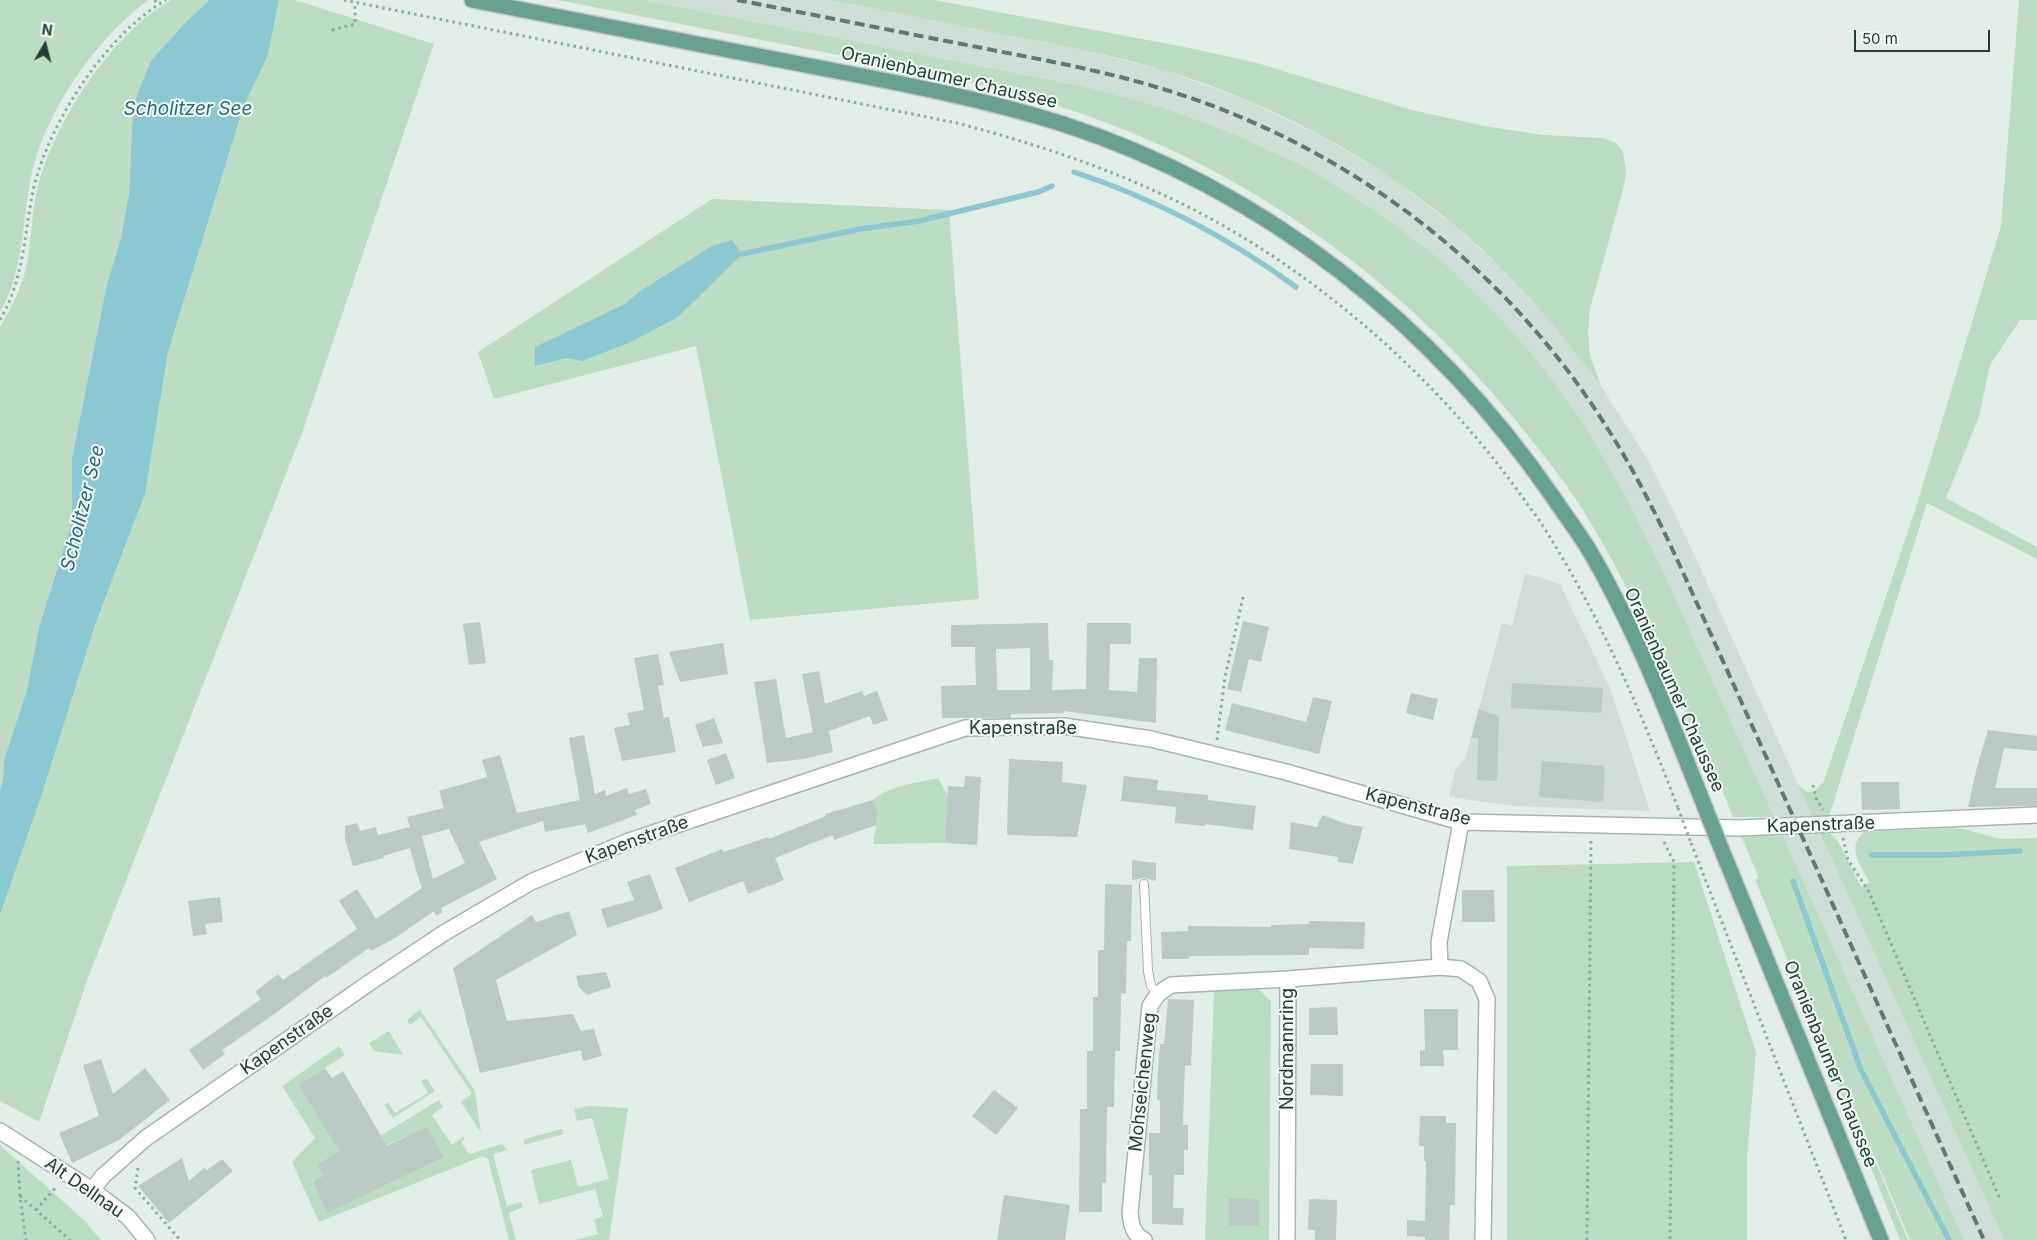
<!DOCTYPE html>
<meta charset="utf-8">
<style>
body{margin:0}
#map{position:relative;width:2037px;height:1240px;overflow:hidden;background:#e3ede8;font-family:Inter,sans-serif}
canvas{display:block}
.north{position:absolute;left:20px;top:20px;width:50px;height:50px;-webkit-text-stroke:4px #f4f9f6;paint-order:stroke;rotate:8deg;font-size:14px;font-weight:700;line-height:20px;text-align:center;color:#233e36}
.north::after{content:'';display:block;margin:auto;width:18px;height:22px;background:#233e36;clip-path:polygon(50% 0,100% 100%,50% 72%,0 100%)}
.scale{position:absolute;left:1854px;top:30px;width:136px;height:22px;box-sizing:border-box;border:2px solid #233e36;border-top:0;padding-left:6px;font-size:15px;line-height:18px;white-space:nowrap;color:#233e36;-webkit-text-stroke:4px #f4f9f6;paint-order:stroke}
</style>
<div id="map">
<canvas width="2037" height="1240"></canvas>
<div class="north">N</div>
<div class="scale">50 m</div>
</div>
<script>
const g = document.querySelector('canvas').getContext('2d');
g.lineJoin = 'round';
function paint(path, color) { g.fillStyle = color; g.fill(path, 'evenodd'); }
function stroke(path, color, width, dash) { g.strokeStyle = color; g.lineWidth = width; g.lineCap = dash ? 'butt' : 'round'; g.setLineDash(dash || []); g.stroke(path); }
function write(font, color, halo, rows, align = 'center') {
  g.font = font + ' Inter,sans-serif'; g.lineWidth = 4; g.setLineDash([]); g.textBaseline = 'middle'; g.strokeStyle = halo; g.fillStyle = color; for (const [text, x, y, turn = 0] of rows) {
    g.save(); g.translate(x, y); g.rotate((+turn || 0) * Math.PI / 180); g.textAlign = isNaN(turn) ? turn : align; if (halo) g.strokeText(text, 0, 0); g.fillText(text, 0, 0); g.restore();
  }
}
paint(new Path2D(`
 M644 0H829L1083 50 1163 70 1243 99 1319 135 1392 178 1456 227 1508 274 1557 328 1601 386 1650 463 1694 554 2004 1240H1964L1664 573 1627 498 1584 424 1543 367 1496 313 1443 263 1381 214 1309 169 1237 135 1165 108 1082 86Z
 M1525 573 1560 584 1610 688 1650 811 1514 806 1449 797 1455 771 1466 756 1502 623 1512 626Z`), '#d1ddd7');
paint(new Path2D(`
 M0 0H148C94 41 42 115 30 183 22 227 23 273 0 312Z
 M171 0H209L185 23 132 127 129 193 121 238 107 284 72 458V522L39 627 27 690 4 760 3 780 0 790V327C11 309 21 289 26 268 32 240 31 210 39 182 58 117 112 34 171 0Z
 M279 0H295L434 44 302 433 89 975 39 1122 0 1101V915L42 794 95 625 145 494 168 352 243 108 268 55Z
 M558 0H644L1082 86 1165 108 1237 135 1309 169 1381 214 1443 262 1496 313 1543 367 1584 424 1627 498 1664 573 1774 817H1733L1715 772 1710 773C1675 687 1639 605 1592 525 1570 487 1541 452 1513 417 1384 261 1213 146 1017 94 955 77 891 66 828 53 738 35 648 18 558 0Z
 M829 0H934L1185 47 1257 63 1412 110 1484 126 1543 135 1603 138 1616 143 1623 151 1626 172 1624 186 1590 309 1588 333 1590 355 1601 386C1572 348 1543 310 1509 276 1418 181 1288 107 1162 70 1109 54 1055 44 1000 34 943 22 886 11 829 0Z
 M2019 0H2037V320H2020L1990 365 1979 417 1946 498 2037 547V559L1927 503 1828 820 1813 817 1798 785 1807 792 1815 791 1824 781 1917 504 2001 226Z
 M712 199 949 210 979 599 750 620 696 346 494 399 478 352Z
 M938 778 948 796 945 843 873 844 878 814 873 800C890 785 917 783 938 778Z
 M1952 828 1963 829 2001 839 2037 838V1240H2004L1820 833 1828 832 1838 841 1861 887 1869 882C1860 863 1846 849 1864 832Z
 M1741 836H1783L1964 1240H1910L1830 1051 1908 1240H1900L1755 879H1758L1757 873Z
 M1694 862 1756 1052 1747 1158V1240H1507V866Z
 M1257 988 1271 1001 1269 1240H1205L1214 991Z
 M420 1010 475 1091 481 1133 461 1102 472 1094 421 1017 410 1025 407 1020Z
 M389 1031 403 1055 374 1051 369 1043Z
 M339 1046 345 1055 298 1085 339 1151 317 1164 323 1176 313 1181 327 1212 444 1157 427 1126 369 1154 372 1141 439 1100 443 1107 432 1115 452 1145 463 1137 465 1139 461 1142 469 1154 502 1144 507 1150 493 1154 507 1206 521 1202 523 1207 509 1213 516 1240H509L488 1159 483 1156 319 1222 292 1162 315 1138 282 1086Z
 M426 1078 435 1091 393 1118 384 1105 388 1102 395 1113 428 1093 421 1081Z
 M589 1106 628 1108 609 1240H576L598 1234 594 1220 603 1216 595 1189 539 1204 531 1170 571 1160 578 1187 609 1179 592 1118 577 1121 574 1109Z
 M562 1129 564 1134 524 1145V1139Z
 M0 1145 86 1222 101 1240H0Z`), '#bcddc4');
paint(new Path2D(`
 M209 0H279L268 55 243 108 168 352 145 494 95 625 42 794 0 915V790L3 780 4 760 27 690 39 627 72 522V458L107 284 121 238 129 193 132 127 137 95 151 61 185 23Z
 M732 240 742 254 678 317 631 342 582 361 566 358 535 366V347L623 305 642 290 712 246Z`), '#8cc8d1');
stroke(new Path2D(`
 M1074 172C1153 198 1229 238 1296 287
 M742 254 860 229 919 221 1038 192 1052 186
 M1872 855H1943L2020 851
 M1793 881 1861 1070 1949 1240`), '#8cc8d1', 5.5);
paint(new Path2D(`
 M1243 621 1269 627 1261 662 1249 659 1241 692 1227 689Z
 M480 622 486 663 469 665 463 624Z
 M1048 623 1049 660H1053L1052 690 1086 689 1087 623H1131V644H1110L1109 690 1137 692 1139 658H1157L1156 723 1064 711V713L1011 714V718H942L941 686 976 685 975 647H951V625ZM1030 648V690H997L996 649Z
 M723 643 728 674 680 682 669 652Z
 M658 654 664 685 658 686 664 718 669 717 676 752 622 761 614 728 630 725 627 713 644 710 634 658Z
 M819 671 825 704 862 691 864 696 877 691 888 720 873 725 870 716 829 731 833 752 803 759 767 763 754 682 776 679 786 738 813 732 802 674Z
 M1512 683 1603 688 1601 713 1511 708Z
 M1411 693 1438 699 1433 720 1406 713Z
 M1313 697 1332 701 1319 754 1225 730 1232 703 1306 722Z
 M1479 709 1499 716 1497 781 1477 780 1478 738H1471Z
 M714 718 723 743 703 747 695 725Z
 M1988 730 2037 736V751L2004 748 1995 788H2037V806L1968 807 1977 767Z
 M584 735 595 794 605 790 606 796 627 788 629 794 646 789 651 804 635 810 637 815 588 833 585 824 545 832 543 821 479 842 497 879 441 908 442 913 436 916 434 911 395 938 371 951 369 948 326 978 325 976 273 1015 222 1050 225 1054 203 1070 189 1050 261 999 255 992 278 974 283 980 357 929 339 901 357 889 376 919 422 888 419 880 410 848 383 856 384 858 353 866 345 839V826L357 823 360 831 376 827 378 835 410 827 407 817 444 808 439 791 487 777 482 760 500 755 517 813 580 800 569 738ZM449 829 465 863 433 879 422 836Z
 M726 753 735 778 716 785 707 760Z
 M1009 759 1063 762 1062 782 1087 785 1077 837 1007 835Z
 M1542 761 1605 766 1603 802 1539 797Z
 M965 776 981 777 977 845 945 843 948 786 964 787Z
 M1124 776 1158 780 1157 790 1208 795V800L1256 806 1253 830 1205 824V826L1175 823 1176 807 1121 801Z
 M1861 782H1899L1900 809 1862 810Z
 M873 800 878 814 876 825 834 840 833 835 775 858 784 880 748 894 743 881 689 902 675 868 722 849 724 852 768 837 769 839 826 816 825 814Z
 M1322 815 1347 824 1363 827 1353 864 1338 862V857L1289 849 1291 822 1317 827Z
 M1132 860 1156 863V881L1144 878 1132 880Z
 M650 874 663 909 607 928 601 909 634 900 627 882Z
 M1105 884 1132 885 1131 941H1127L1126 994 1121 993 1120 1051H1115L1114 1107H1107L1106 1183H1102V1212H1079L1080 1109H1087V1051H1093V997H1098V950H1104Z
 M1462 890H1494L1495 922H1462Z
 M220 897 223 922 205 924 207 934 193 936 188 901Z
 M569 911 577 935 496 980 507 1021 573 1014 581 1031 594 1029 602 1056 583 1061 581 1050 480 1073 453 968 532 915 536 922Z
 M1309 921 1365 922 1364 949 1309 948V955L1189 956V959H1162L1161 932 1188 931V926L1271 927V925L1309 924Z
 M606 972 611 987 587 995 579 987 576 976Z
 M1168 999 1194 1000 1191 1066 1185 1065 1183 1125H1188V1150H1184V1175H1174L1173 1208H1184L1183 1225 1152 1224V1175H1149V1133H1160V1100H1157L1158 1069 1160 1044H1164Z
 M1337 1007 1338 1035H1309V1008Z
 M1424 1009H1458V1050H1443L1444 1066H1420V1050L1425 1051Z
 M101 1059 113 1094 145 1068 170 1100 119 1140 72 1163 59 1133 99 1116 83 1065Z
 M1311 1064H1343V1096L1310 1095Z
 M325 1068 332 1078 343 1071 387 1146 427 1126 444 1157 327 1213 313 1181 323 1176 317 1164 339 1151 298 1085Z
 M994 1090 1018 1108 996 1135 972 1116Z
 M1420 1116H1446V1123H1456L1455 1205H1450L1449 1240H1425V1237L1407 1236V1220L1425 1221 1426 1161H1424V1146H1419Z
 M182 1158 189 1181 204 1168 207 1170 222 1159 233 1171 169 1223 138 1186Z
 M1004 1195 1070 1205 1065 1240H997Z
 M1229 1198 1259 1199V1226H1229Z
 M1309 1199 1337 1200 1336 1240H1315V1230H1308Z`), '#bbcac4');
const service = new Path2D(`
 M1144 884 1148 971 1151 986 1158 994`);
const minor = new Path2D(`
 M1440 967 1439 942 1461 822
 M92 1190 103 1176 146 1138 369 983 444 933 531 882 629 841 965 728 1064 726 1151 739 1286 772 1461 822 1739 828 2037 815
 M1144 1240C1133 1235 1131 1223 1130 1213L1150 1006 1158 994 1171 985 1288 979
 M1287 1240 1288 979 1440 967 1461 969 1479 981 1487 999 1483 1240`);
const tertiary = new Path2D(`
 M0 1131 92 1190 128 1217 147 1240`);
const primary = new Path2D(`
 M472 0C581 21 690 43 800 64 888 81 977 97 1063 124 1263 189 1434 324 1553 497 1565 515 1578 532 1589 550 1637 631 1671 722 1706 810
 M1719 843 1881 1240`);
stroke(service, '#a6b5af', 10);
stroke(minor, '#a6b5af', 18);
stroke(tertiary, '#a6b5af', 18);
stroke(primary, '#c1c9c7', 18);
stroke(new Path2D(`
 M155 0 157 5
 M344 0 957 123C1025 141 1091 162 1155 191 1296 254 1427 366 1518 491 1528 505 1539 519 1548 534 1601 619 1642 714 1678 808
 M332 30 355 24V2
 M0 320C23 281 24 239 32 196 45 128 105 35 166 0
 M1217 740 1225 677 1244 593
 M1813 785 1816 798 1823 810
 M1843 838 1848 860 1868 890 2000 1199
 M1664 842 1674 862 1670 1240
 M1691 843 1846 1240
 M18 1161 20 1196 26 1240
 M138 1168 135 1188 180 1240
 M20 1196 70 1240
 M36 1210 57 1186
 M1587 1240 1591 841`), '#84b0a1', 3, [2.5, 4]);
stroke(service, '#fff', 8);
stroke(minor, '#fff', 15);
stroke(tertiary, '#fff', 15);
stroke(primary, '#68a191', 15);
stroke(new Path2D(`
 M737 0C815 15 894 31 972 46 1037 59 1103 70 1166 90 1346 145 1504 265 1604 423 1634 469 1658 518 1681 568L1984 1240`), '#5e7971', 4, [10, 5]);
const primaryBridge = new Path2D(`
 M1706 810 1719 843`);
stroke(primaryBridge, '#c1c9c7', 18, []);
stroke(new Path2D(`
 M1678 808 1691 843`), '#84b0a1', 3, [2.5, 4]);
stroke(primaryBridge, '#68a191', 15);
write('18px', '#233e36', '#f4f9f6', [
 ["Oranienbaumer Chaussee",949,78,13],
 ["Oranienbaumer Chaussee",1674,690,66],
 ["Kapenstraße",1023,729],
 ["Kapenstraße",1418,807,14],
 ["Kapenstraße",1821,825,-2],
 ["Kapenstraße",637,840,-20],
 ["Kapenstraße",287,1040,-35],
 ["Nordmannring",1288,1049,-90],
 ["Oranienbaumer Chaussee",1830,1064,68],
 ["Mohseichenweg",1143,1082,-84],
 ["Alt Dellnau",84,1188,35]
]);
write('italic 19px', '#1e6d79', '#f4f9f6', [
 ["Scholitzer See",188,109],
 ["Scholitzer See",83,508,-76]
]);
</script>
